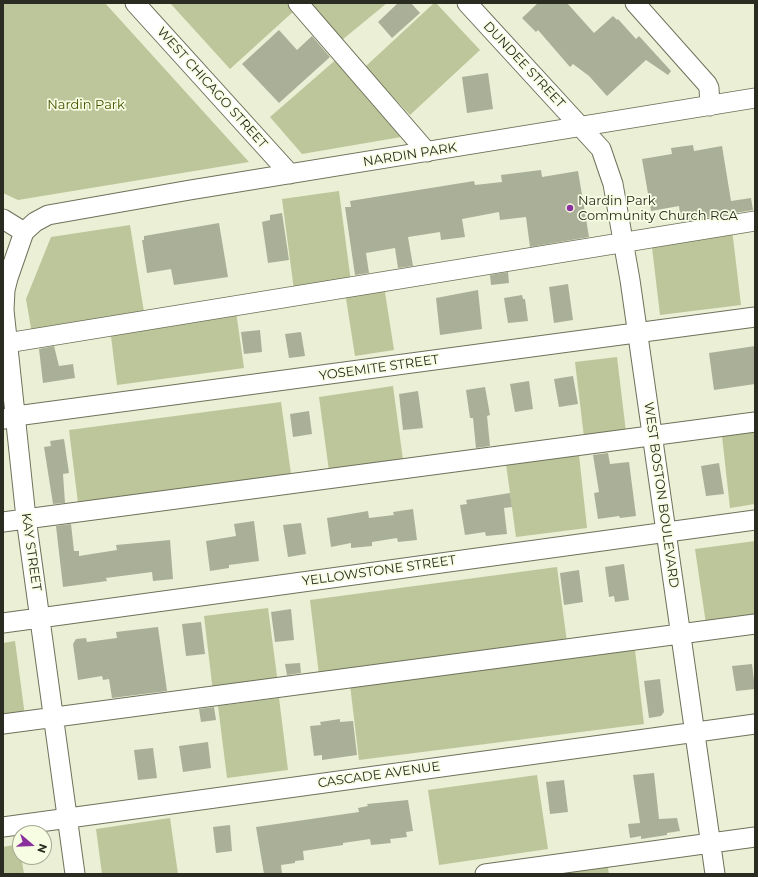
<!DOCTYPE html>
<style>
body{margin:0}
#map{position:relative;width:758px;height:877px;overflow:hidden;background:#eaefd5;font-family:Montserrat,sans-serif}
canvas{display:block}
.frame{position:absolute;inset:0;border:4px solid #2a2c22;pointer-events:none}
.north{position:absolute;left:12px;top:825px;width:40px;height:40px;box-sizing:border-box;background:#f7fde2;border:1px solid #a5a995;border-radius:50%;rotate:109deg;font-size:11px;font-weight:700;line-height:16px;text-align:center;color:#2a2c22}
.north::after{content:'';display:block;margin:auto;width:14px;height:18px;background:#8a319d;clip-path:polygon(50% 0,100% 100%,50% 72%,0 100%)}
</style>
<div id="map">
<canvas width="758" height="877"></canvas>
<div class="frame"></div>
<div class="north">N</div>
</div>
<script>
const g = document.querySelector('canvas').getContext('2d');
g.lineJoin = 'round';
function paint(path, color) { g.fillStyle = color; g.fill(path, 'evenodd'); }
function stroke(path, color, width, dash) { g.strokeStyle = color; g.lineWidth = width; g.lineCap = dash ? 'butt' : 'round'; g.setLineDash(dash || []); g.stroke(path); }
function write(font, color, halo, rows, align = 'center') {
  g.font = font + ' Montserrat,sans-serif'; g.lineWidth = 3.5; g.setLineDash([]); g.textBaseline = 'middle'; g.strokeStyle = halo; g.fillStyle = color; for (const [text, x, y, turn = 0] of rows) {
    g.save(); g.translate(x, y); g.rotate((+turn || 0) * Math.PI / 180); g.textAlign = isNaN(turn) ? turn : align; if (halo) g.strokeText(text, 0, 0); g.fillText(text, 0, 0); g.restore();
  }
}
paint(new Path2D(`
 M3 3H105L249 162 18 200 3 193Z
 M170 3H288L295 10 230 69Z
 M311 3H387L342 40Z
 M434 3H436L480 50 410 115 365 67Z
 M339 57 407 136 302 154 270 117Z
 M339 191 351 282 294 290 282 199Z
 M130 225 144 312 32 334 26 299 51 237Z
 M732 229 741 305 660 315 651 239Z
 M384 286 394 350 355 356 345 292Z
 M236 311 244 368 117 385 110 328Z
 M617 357 626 432 584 437 575 362Z
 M393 386 403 460 329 471 319 397Z
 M281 402 291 474 78 503 69 430Z
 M755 431V504L730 508 722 436Z
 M579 455 587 528 516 537 506 464Z
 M755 541V617L706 624 695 549Z
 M557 567 567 642 319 675 310 600Z
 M268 608 278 684 213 692 204 616Z
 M15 641 25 716 3 719V643Z
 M635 650 644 724 359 760 350 685Z
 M279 698 288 770 227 778 218 706Z
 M537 775 548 849 439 865 428 790Z
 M170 818 178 874H102L96 829Z
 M19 844 24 874H3V847Z
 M607 862 609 874H522Z`), '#bdc69a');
paint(new Path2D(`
 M398 3H411L420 13 392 38 378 22Z
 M538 3H567L594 33 613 16 617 20 618 19 636 39 639 36 671 71 668 75 646 60 607 96 589 76 573 64 570 67 538 30 536 32 522 18Z
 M279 30 297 50 312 36 330 57 279 103 242 64Z
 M488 73 493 109 467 113 462 77Z
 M693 145 694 151 722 146 731 201 751 198 753 210 681 222 679 206 651 211 642 159 672 154 671 148Z
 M541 170 542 177 578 171 589 237 530 247 526 217 500 220 499 212 462 219 465 237 441 240 440 232 408 237 413 266 398 268 395 248 366 253 369 273 355 275 345 207H351L350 201 474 181 475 185 502 182 501 175Z
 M282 213 289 260 268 263 262 222 270 220V215Z
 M219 223 228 277 174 285 171 269 147 273 142 240H144V236Z
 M508 272 509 283 491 285 490 275Z
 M568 284 573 320 554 323 549 287Z
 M478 290 482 329 440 335 436 298Z
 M522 295 523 299H525L528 321 508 323 504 298Z
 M260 330 262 352 244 354 241 332Z
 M301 332 305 356 289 358 285 334Z
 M54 346 59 366 73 364 75 378 43 383 39 349Z
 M755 346V384L714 390 709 353Z
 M573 376 578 404 559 407 554 379Z
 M529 381 533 409 515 412 510 384Z
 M485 387 490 415 487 416 490 446 476 448 473 418H470L466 390Z
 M418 391 423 428 403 430 399 394Z
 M309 411 312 434 293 437 290 414Z
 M64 439 69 473 63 474 65 503 53 504 44 447 51 446 50 441Z
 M608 453 610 464 629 462 636 516 620 518 619 516 598 519 594 493 599 492 593 455Z
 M719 463 724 494 706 496 701 466Z
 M510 493 512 507 504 508 507 534 486 536 485 532 465 535 460 505 467 504 466 500Z
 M413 509 417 540 398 542 397 538 372 542V546L351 548V543L331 547 327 518 368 511 369 518 394 515 393 512Z
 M254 521 259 561 229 565V568L210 571 206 541 236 536 234 524Z
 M301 523 306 554 288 557 283 525Z
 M71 524 74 551H79V556L117 550 116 545 170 540 173 579 153 581 152 572 106 578 107 581 63 587 56 526Z
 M624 564 629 600 615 602 614 596 609 597 605 567Z
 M579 570 583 602 564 605 560 573Z
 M291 609 294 640 275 642 271 612Z
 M201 622 205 654 186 656 182 624Z
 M158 627 167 691 112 698 109 679 103 680 102 676 78 680 73 644 76 639 86 638 87 642 117 638 116 632Z
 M300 663 301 673 287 675 285 664Z
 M752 664 755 689 736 691 732 666Z
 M660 679 664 712 661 716 649 718 644 681Z
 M214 707 216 720 201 722 199 709Z
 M340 719V722L353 721 357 755 322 760V755L314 756 310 726 321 725 320 722Z
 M208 742 211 768 183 772 179 746Z
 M153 748 157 778 138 780 134 750Z
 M654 773 659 819 677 818 680 831 667 833V835L641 839V836L630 838 628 824 640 823 633 775Z
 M564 780 568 812 550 814 546 782Z
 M408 800 413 831 406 832 407 837 390 839 391 843 371 845 370 839 343 843V845L303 851 304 860 295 861V863L281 865 282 874H264L256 827 359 812 358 808 368 806 367 804Z
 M230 825 232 851 216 853 213 827Z`), '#aaaf97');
const minor = new Path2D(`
 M135 3 290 174
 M298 3 427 152
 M467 3 601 149 613 184 630 280 715 874
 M635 3 707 84 709 88 710 106
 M3 219 24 232
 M7 343 755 221
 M4 419 16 416 755 317
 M3 522 755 422
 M3 623 755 520
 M3 724 755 624
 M3 827 755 724
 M75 874 26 518 4 310 5 290 8 278 24 232 35 222 48 215 190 190 755 98
 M485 874 755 837`);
stroke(minor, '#6e725b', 21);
stroke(minor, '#fff', 19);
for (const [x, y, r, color] of [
 [570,208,4,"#8a319d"]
]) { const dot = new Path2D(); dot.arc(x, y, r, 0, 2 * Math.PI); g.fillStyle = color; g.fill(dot); stroke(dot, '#f7fde2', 1.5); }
write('13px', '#2a2c22', '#f7fde2', [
 ["DUNDEE STREET",524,65,47],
 ["WEST CHICAGO STREET",212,88,48],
 ["NARDIN PARK",410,155,-9],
 ["YOSEMITE STREET",379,368,-8],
 ["WEST BOSTON BOULEVARD",661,495,82],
 ["KAY STREET",31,552,82],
 ["YELLOWSTONE STREET",379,571,-8],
 ["CASCADE AVENUE",379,775,-8]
]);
write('13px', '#495300', '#f7fde2', [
 ["Nardin Park",86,105]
]);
write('13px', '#2a2c22', '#f7fde2', [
 ["Nardin Park",578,201],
 ["Community Church RCA",578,216]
], 'left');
</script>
